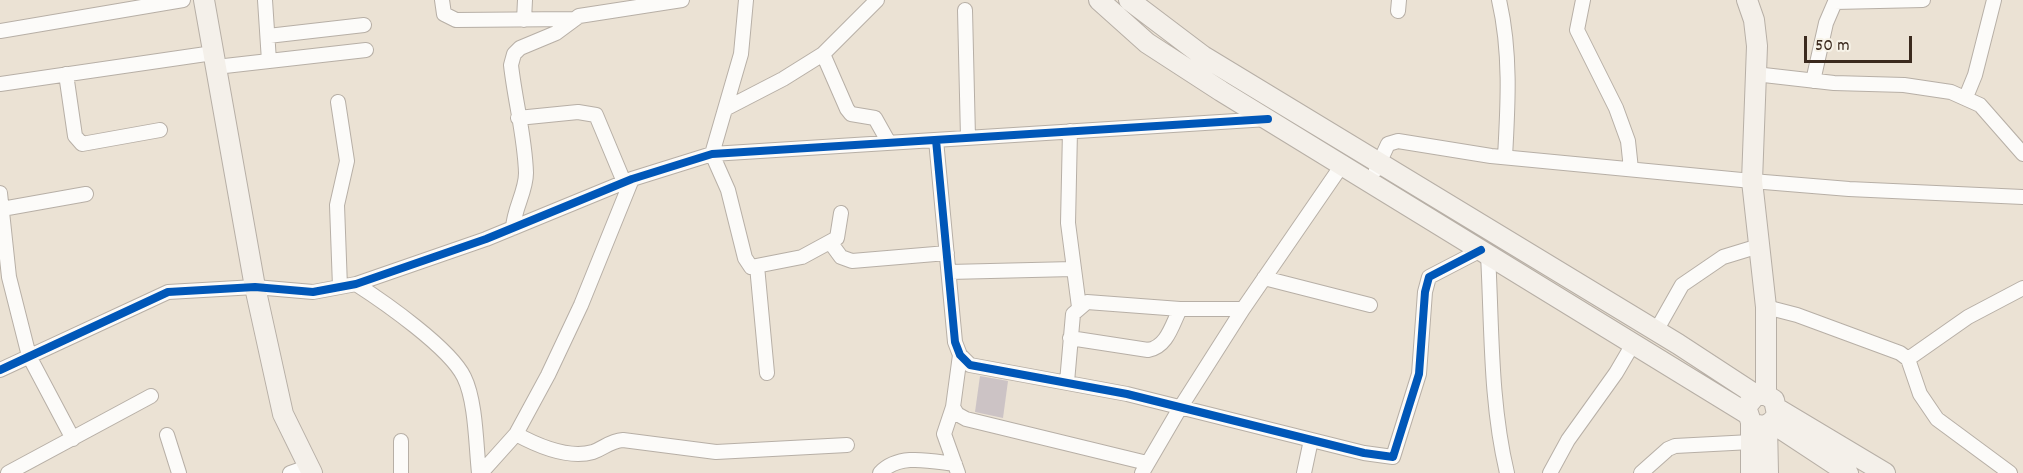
<!DOCTYPE html>
<style>
body{margin:0}
#map{position:relative;width:2023px;height:473px;overflow:hidden;background:#ebe2d4;font-family:Dekko,sans-serif}
canvas{display:block}
.scale{position:absolute;left:1804px;top:36px;width:108px;height:27px;box-sizing:border-box;border:3px solid #3b2a1e;border-top:0;padding-left:8px;font-size:18px;line-height:21px;white-space:nowrap;color:#3b2a1e;-webkit-text-stroke:4px #f7f3e8;paint-order:stroke}
</style>
<div id="map">
<canvas width="2023" height="473"></canvas>
<div class="scale">50 m</div>
</div>
<script>
const g = document.querySelector('canvas').getContext('2d');
g.lineJoin = 'round';
function paint(path, color) { g.fillStyle = color; g.fill(path, 'evenodd'); }
function stroke(path, color, width, dash) { g.strokeStyle = color; g.lineWidth = width; g.lineCap = dash ? 'butt' : 'round'; g.setLineDash(dash || []); g.stroke(path); }
paint(new Path2D(`
 M980 376 1008 381 1003 418 975 412Z`), '#ccc3c5');
const street = new Path2D(`
 M265 0 269 61
 M442 0 444 14 456 20 573 19
 M746 0 741 54 712 154 728 190 745 258 751 267 802 257 837 238 841 213
 M1499 0C1511 52 1508 104 1505 157
 M1583 0 1577 30 1616 108 1628 141 1631 169
 M965 10 968 138
 M1398 11 1399 0
 M524 20 525 0
 M0 31 183 0
 M268 36 364 25
 M823 54 847 109 851 114 875 118 889 143
 M216 67 366 50
 M66 74 75 136 82 144 160 130
 M1755 74 1834 83 1904 85 1951 92 1980 105 2023 154
 M1813 81 1826 23 1835 2 1923 0
 M0 84 213 53
 M1966 97 1975 75 1994 0
 M338 102 347 161 337 205 340 287
 M725 109 783 79 823 54 877 0
 M518 118 578 112 596 115 624 182
 M1070 131 1068 223 1079 307
 M936 140 955 342 960 355 970 365 1127 394 1364 453 1393 457 1419 374 1425 292 1429 277 1481 250
 M1376 170 1388 144 1398 141 1491 156 1752 181 1849 189 2023 197
 M0 193 9 277 29 356 73 439
 M2 209 86 194
 M513 228C514 208 526 192 526 173 525 137 515 101 511 65L514 54 520 48 556 33 579 16 682 0
 M830 242 841 257 852 261 947 253
 M1488 255C1492 327 1490 402 1507 473
 M757 266 767 373
 M949 272 1073 269
 M1264 278 1370 305
 M356 284C384 302 450 348 464 377 476 401 476 446 479 473
 M1766 307 1797 315 1900 353 1908 359 1920 394 1937 419 2010 473
 M1656 331 1682 285 1723 257 1759 246
 M1070 338 1148 350C1167 347 1172 325 1180 309
 M960 355 953 407 957 414 966 419 1147 463
 M1908 359 1968 317 2023 288
 M0 370 168 292 255 287 313 292 356 284 486 239 632 179 712 154 1268 119
 M1067 382 1073 314 1087 302 1180 309H1243
 M953 407 944 434 958 473
 M516 434C538 446 568 459 593 452 604 448 610 441 623 440L716 452 847 445
 M167 435 179 473
 M401 441V473
 M8 473 151 396
 M290 473 307 467
 M481 473 516 434 548 375 581 305 632 179
 M880 473C899 453 930 461 955 464
 M1142 473 1180 408 1243 309 1342 165
 M1304 473 1311 440
 M1550 473 1568 440 1616 373 1633 344
 M1641 473 1668 449 1675 446 1751 442`);
const secondary = new Path2D(`
 M204 0 255 287 283 414 312 473
 M1099 0 1147 43 1221 91 1746 413
 M1129 0 1203 56 1678 344 1756 395
 M1747 0 1754 20 1757 46 1752 181 1766 307V395
 M1778 409 1885 473
 M1772 423 1848 473
 M1767 425 1768 473
 M1751 473V422L1746 407 1756 395H1766L1774 400 1777 414C1772 425 1762 429 1751 422`);
stroke(street, '#b7afa6', 16);
stroke(secondary, '#b7afa6', 22);
stroke(street, '#fcfbf9', 14);
stroke(secondary, '#f4f0ea', 20);
stroke(new Path2D(`
 M936 140 955 342 960 355 970 365 1127 394 1364 453 1393 457 1419 374 1425 292 1429 277 1481 250
 M0 370 168 292 255 287 313 292 356 284 486 239 632 179 712 154 1268 119`), '#0057b8', 8);
</script>
